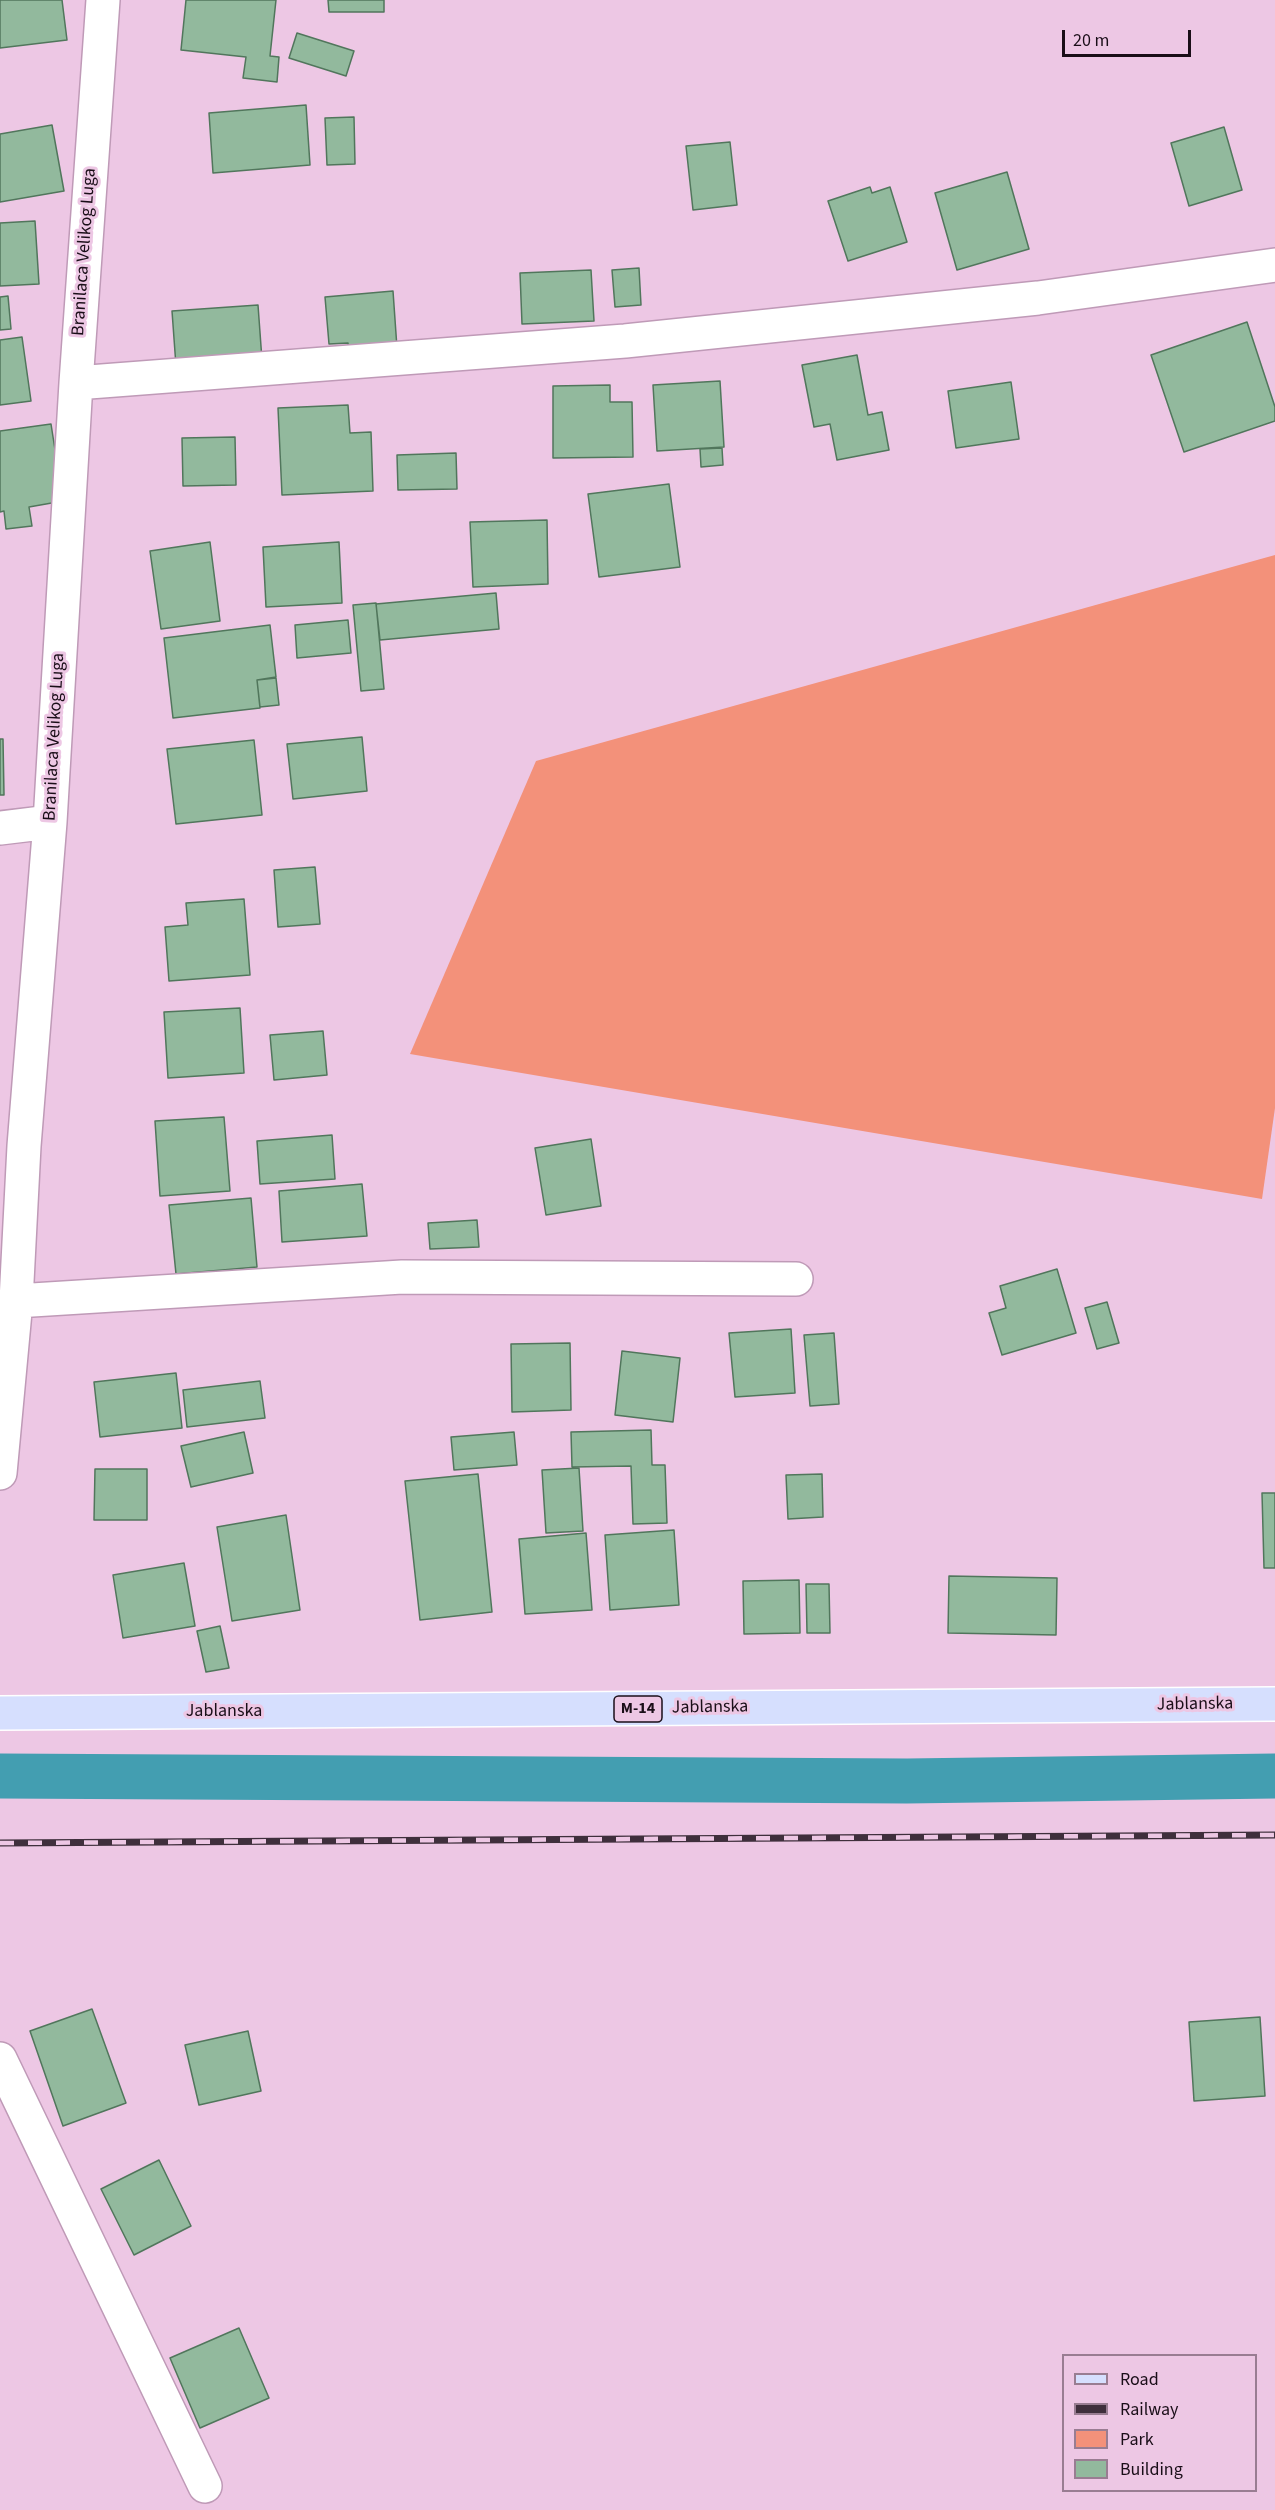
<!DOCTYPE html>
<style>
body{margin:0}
#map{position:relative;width:1275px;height:2510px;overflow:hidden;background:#edc7e4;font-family:"Source Sans 3",sans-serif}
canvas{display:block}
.legend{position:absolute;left:1062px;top:2354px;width:195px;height:138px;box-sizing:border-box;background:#edc7e4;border:2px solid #997d92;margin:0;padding:8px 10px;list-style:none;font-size:18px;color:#1a0e18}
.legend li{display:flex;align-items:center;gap:12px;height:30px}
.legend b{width:30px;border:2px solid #997d92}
.scale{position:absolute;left:1062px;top:30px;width:129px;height:27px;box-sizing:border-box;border:3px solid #1a0e18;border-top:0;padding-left:8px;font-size:18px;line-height:21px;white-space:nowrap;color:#1a0e18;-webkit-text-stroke:4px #edc7e4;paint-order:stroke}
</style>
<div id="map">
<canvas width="1275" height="2510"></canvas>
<ul class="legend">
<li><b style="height:8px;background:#d6dffe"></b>Road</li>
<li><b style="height:8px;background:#3f2f3c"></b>Railway</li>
<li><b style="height:16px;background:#f3917a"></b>Park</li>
<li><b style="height:16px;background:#92b99d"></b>Building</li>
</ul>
<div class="scale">20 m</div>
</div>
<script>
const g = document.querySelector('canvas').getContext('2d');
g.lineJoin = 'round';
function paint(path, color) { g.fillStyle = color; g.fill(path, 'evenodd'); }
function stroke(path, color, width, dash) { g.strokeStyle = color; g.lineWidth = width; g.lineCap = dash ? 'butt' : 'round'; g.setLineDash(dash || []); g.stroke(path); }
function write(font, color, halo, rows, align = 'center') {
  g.font = font + ' "Source Sans 3",sans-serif'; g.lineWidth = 6; g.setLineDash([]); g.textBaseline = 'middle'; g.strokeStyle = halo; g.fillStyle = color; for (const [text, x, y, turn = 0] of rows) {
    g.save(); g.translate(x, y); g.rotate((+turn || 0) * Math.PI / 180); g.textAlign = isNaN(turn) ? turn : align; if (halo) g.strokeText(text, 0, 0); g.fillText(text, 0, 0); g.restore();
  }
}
paint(new Path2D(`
 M1275 555V1108L1262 1199 410 1054 536 761Z`), '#f3917a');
stroke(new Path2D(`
 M0 1776 907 1781 1275 1776`), '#439eb1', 45);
const building = new Path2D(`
 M0 0H62L67 40 0 48Z
 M186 0H276L270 56 279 57 277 82 243 78 246 57 181 50Z
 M328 0H384V12H329Z
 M297 33 354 51 346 76 289 58Z
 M306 105 310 165 213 173 209 113Z
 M354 117 355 164 327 165 325 118Z
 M52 125 64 191 0 202V134Z
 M1224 127 1242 190 1189 206 1171 143Z
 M730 142 737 205 693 210 686 146Z
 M1007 172 1029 249 957 270 935 193Z
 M870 187 872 193 890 187 907 242 848 261 828 201Z
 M35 221 39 284 0 286V223Z
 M639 268 641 305 615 307 612 270Z
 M591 270 594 321 522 324 520 273Z
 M393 291 397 348 349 352 348 343 329 344 325 297Z
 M8 296 11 329 0 330V297Z
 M258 305 262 360 176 366 172 311Z
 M1247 322 1275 407V421L1184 452 1151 355Z
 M22 337 31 401 0 405V340Z
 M857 355 868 415 882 412 889 450 837 460 830 424 814 427 802 365Z
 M720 381 724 447 657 451 653 385Z
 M1011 382 1019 439 956 448 948 391Z
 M610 385V402H632L633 457 553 458V386Z
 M348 405 350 433 371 432 373 491 282 495 278 408Z
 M51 424 63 501 29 507 32 526 6 529 4 511 0 512V431Z
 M235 437 236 485 183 486 182 438Z
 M722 448 723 465 701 467 700 449Z
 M456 453 457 489 398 490 397 455Z
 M669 484 680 567 599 577 588 494Z
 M547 520 548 584 473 587 470 522Z
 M210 542 220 621 161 629 150 551Z
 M339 542 342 603 266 607 263 547Z
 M496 593 499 629 380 640 376 604Z
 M376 603 384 689 361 691 353 605Z
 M348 620 351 653 297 658 295 625Z
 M270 625 276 677 257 680 260 708 173 718 164 638Z
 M276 678 279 705 260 707 257 680Z
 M362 737 367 791 293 799 287 744Z
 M0 739H3L4 795H0Z
 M254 740 262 815 176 824 167 749Z
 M315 867 320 924 278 927 274 870Z
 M244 899 250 975 169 981 165 927 188 925 186 903Z
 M240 1008 244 1073 168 1078 164 1012Z
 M323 1031 327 1075 274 1080 270 1035Z
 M224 1117 230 1191 160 1196 155 1121Z
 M332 1135 335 1179 260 1184 257 1141Z
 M591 1139 601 1206 546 1215 535 1148Z
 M362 1184 367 1236 282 1242 279 1191Z
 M251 1198 257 1267 176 1274 169 1205Z
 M477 1220 479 1247 430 1249 428 1223Z
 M1057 1269 1076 1333 1002 1355 989 1313 1006 1308 1000 1286Z
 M1107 1302 1119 1343 1097 1349 1085 1308Z
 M791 1329 795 1393 735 1397 729 1333Z
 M834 1333 839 1404 810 1406 804 1335Z
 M570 1343 571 1410 512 1412 511 1344Z
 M622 1351 680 1358 673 1422 615 1415Z
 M176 1373 182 1428 100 1437 94 1382Z
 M260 1381 265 1418 187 1427 183 1390Z
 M651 1430 652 1465H665L667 1523 633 1524 631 1466 572 1467 571 1432Z
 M244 1432 253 1473 191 1487 181 1446Z
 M514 1432 517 1465 454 1470 451 1437Z
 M579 1468 583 1531 546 1533 542 1470Z
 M95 1469H147V1520H94Z
 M478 1474 492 1612 420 1620 405 1481Z
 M822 1474 823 1517 788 1519 786 1475Z
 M1262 1493H1275V1568H1264Z
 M286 1515 300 1610 232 1621 217 1527Z
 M674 1530 679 1605 610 1610 605 1535Z
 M586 1533 592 1610 525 1614 519 1539Z
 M184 1563 195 1626 123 1638 113 1575Z
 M949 1576 1057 1578 1056 1635 948 1633Z
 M799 1580 800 1633 744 1634 743 1581Z
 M806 1584H829L830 1633H807Z
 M220 1626 229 1668 206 1672 197 1631Z
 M92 2009 126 2103 63 2126 30 2031Z
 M1260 2017 1265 2096 1194 2101 1189 2022Z
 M248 2031 261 2091 199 2105 185 2045Z
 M159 2160 191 2226 134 2255 101 2189Z
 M239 2328 269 2398 200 2428 170 2358Z`);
paint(building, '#92b99d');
stroke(building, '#51765c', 1.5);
const street = new Path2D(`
 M76 383 625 341 1038 298 1275 265
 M0 828 50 822
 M16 1301 402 1277 796 1279
 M0 1473 16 1301 24 1146 50 822 76 383 103 0
 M0 2059 205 2486`);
const primary = new Path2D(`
 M0 1713 1275 1704`);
stroke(street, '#bf9ab7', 36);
stroke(primary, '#fff', 36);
stroke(street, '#fff', 33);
stroke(primary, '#d6dffe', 33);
const rail = new Path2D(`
 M0 1843 1275 1835`);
stroke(rail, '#3f2f3c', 7);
stroke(rail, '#edc7e4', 4.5, [14]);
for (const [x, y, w] of [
 [638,1709,48]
]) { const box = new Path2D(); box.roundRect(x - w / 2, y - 13, w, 26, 4.5); g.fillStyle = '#edc7e4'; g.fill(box); stroke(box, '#1a0e18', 1.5); }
write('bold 16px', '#1a0e18', null, [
 ["M-14",638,1709]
]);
write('18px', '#1a0e18', '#edc7e4', [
 ["Branilaca Velikog Luga",85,252,-86],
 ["Branilaca Velikog Luga",55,737,-87],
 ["Jablanska",1195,1705,-1],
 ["Jablanska",710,1708,-1],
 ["Jablanska",224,1712]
]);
</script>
